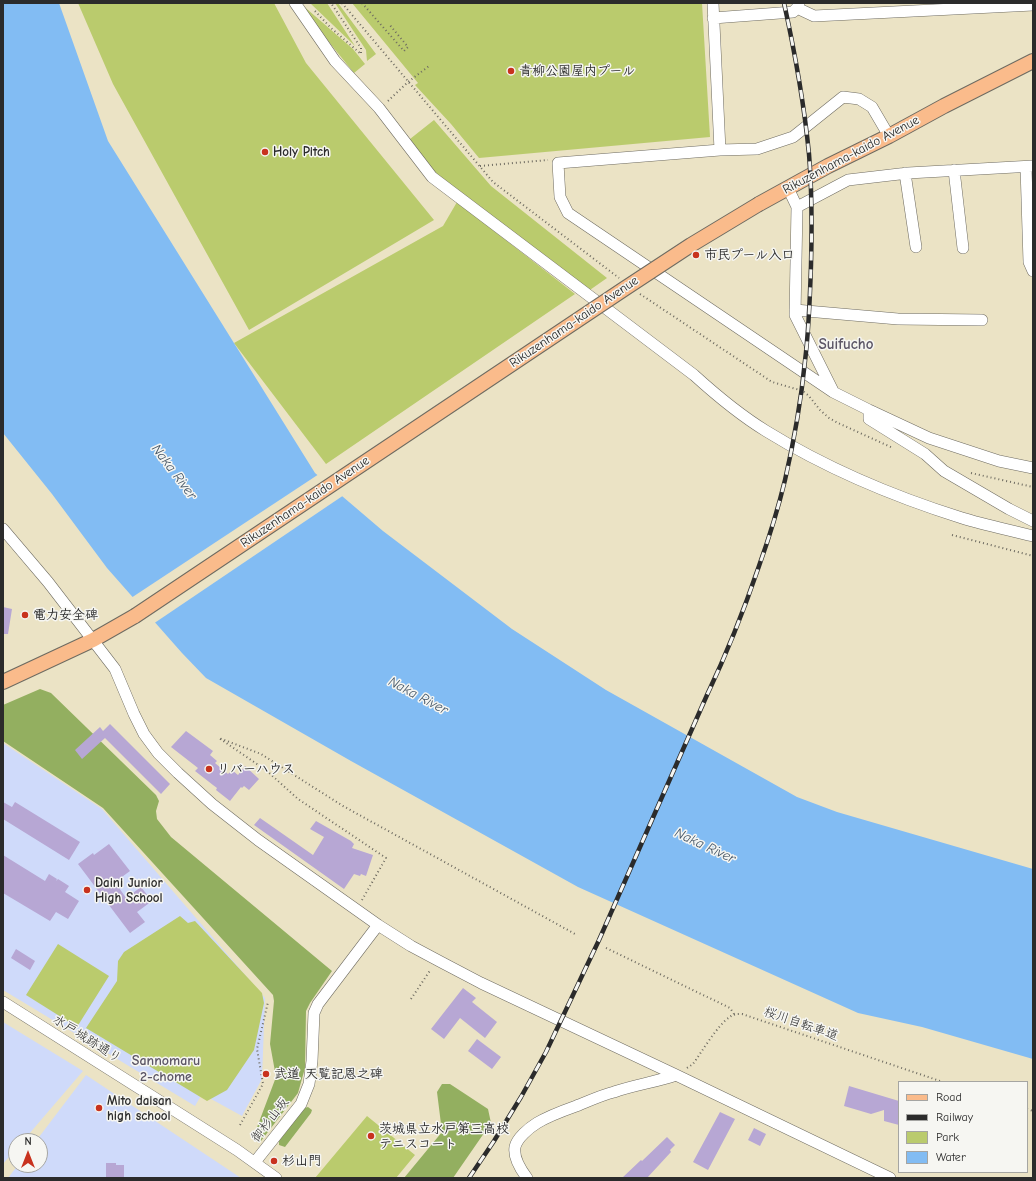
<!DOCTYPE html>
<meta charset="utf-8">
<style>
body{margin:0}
#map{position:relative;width:1036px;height:1181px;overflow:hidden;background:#ebe3c5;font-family:"Comic Neue",sans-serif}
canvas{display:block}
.frame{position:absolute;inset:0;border:4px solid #2b2b2b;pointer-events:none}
.legend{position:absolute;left:898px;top:1081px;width:130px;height:92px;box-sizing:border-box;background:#f6f6f2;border:1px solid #a5a5a2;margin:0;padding:5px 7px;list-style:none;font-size:12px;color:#2b2b2b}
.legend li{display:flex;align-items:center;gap:8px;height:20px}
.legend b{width:20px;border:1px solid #a5a5a2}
.north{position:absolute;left:8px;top:1133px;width:40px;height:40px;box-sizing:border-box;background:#f6f6f2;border:1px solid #a5a5a2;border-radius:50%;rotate:0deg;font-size:11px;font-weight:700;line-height:16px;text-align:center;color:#2b2b2b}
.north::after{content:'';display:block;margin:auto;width:14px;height:18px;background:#c8321e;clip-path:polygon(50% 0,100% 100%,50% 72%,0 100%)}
</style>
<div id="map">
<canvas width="1036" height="1181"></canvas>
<div class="frame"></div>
<ul class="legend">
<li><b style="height:5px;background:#fabb8b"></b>Road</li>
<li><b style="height:5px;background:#2b2b2b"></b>Railway</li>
<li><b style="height:11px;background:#bacb6d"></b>Park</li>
<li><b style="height:11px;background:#82bcf3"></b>Water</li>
</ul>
<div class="north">N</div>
</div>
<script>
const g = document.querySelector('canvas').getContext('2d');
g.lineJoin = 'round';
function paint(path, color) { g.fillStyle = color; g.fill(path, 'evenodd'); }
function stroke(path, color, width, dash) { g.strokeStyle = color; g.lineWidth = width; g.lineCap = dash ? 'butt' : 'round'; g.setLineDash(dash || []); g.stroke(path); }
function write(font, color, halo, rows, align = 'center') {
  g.font = font + ' "Comic Neue","Klee One",sans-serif'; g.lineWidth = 3; g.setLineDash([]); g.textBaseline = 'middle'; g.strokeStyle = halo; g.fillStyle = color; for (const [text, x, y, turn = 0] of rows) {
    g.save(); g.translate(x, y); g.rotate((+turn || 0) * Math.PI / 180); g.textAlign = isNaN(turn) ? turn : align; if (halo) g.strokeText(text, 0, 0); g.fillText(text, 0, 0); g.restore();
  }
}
paint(new Path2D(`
 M3 743 102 809 265 998 262 1079 242 1116 202 1094 195 1106 3 990Z
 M3 1022 83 1071 23 1141H16V1149L3 1164Z
 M86 1075 241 1178H8L18 1165H40V1141H36Z`), '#cfdafa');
paint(new Path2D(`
 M78 3H274L306 63 434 220 249 330 113 84Z
 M300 3 353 49 365 64 354 73 320 31Z
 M310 3H327L355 46Z
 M335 3H338L376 54 367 61 366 50Z
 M352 3H702L710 137 479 158 451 124 415 85 418 83Z
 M434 120 491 186 607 278 587 292 436 177 410 139Z
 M457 202 575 294 326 464 234 343 443 226Z
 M180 916 188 923 195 921 262 993 264 1003 254 1050 227 1090 207 1101 86 1028 117 981 118 961 124 952Z
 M58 944 109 976 77 1027 26 995Z
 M367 1116 415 1155 396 1178H315Z`), '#bacb6d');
paint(new Path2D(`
 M40 689 51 693 156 795 159 801 156 811 157 819 171 837 332 971 310 1003 306 1011 305 1068 298 1093 261 1141 258 1142 253 1139V1138L276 1077 270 1044 274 1001 273 995 103 808 3 741V705Z
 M442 1084H450L488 1109 491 1123 453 1178H404L442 1132 437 1092Z
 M308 1107 312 1110 311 1113 285 1147 279 1145V1141L304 1108Z`), '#93af60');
paint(new Path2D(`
 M3 3H59L108 141 315 473 383 531 512 629 606 690 797 797 837 812 1033 869V1059L922 1027 858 1013 578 887 351 761 206 678 182 653 107 568 52 494 3 433Z`), '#82bcf3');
paint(new Path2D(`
 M319 474 344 495 153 624 131 598Z`), '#ebe3c5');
paint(new Path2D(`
 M3 607 12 609 8 634H3Z
 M110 724 170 784 161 794 105 738 82 759 75 750 100 727 103 731Z
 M186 731 213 751 210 755 217 761 215 763 228 774 232 770 238 775 245 766 259 779 249 790 244 786 242 788 241 787 230 801 216 790 217 788 213 785 195 771 198 768 171 747Z
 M3 802 12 807 15 802 80 842 69 860 3 819Z
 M260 818 313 855 324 837 310 829 316 821 351 841 354 844 352 848 373 855 366 876 361 874 360 876 354 874 344 889 254 825Z
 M109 844 130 871 115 882 126 898 141 887 152 901 137 912 145 922 130 933 78 864 93 853 94 855Z
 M3 855 45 881 49 874 57 879 56 881 58 879 69 886 65 892 79 901 68 919 56 912 50 921 3 893Z
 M16 949 35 961 30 970 11 958Z
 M463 988 476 998 472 1002 497 1022 485 1038 460 1018 444 1039 431 1029Z
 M477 1039 501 1057 492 1069 468 1051Z
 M849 1086 899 1101V1125L884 1121V1110L871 1114 844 1106Z
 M720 1112 735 1119 708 1170 693 1162Z
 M754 1128 766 1134 760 1146 748 1140Z
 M667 1137 675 1145 670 1150 671 1152 647 1178H622L641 1160 642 1161Z
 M106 1163H116V1165H124V1178H106Z`), '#b7a7d4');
const minor = new Path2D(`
 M295 3 335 61 379 108 432 177 694 375C716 395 740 415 766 431 826 468 895 497 962 518 985 525 1010 530 1033 536
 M713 3 720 150
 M797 8 814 16 1033 5
 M713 18 793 12 797 8 799 3
 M889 136 872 107 859 99 843 97 793 137 757 149 720 150 558 163 560 197 568 213 833 392 869 410 929 438 999 461 1033 468
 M1026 167 1029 262 1033 271
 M954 170 963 248
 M905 173 916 247
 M788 188 797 207 795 315 833 391
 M797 207 848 180 908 173 1033 166
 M795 310 898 319 982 320
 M869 410V419L925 454 944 471 1009 509 1033 521
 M3 529 48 582 115 669 134 714 144 734 158 753 178 773 212 804 258 840 378 925 411 946 441 962 481 983 676 1075 890 1178
 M3 1002 237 1150 276 1178
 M255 1162 301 1104 309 1084 312 1061 314 1013 318 1004 378 925
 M527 1178C521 1170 513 1158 515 1147 517 1138 529 1128 537 1123 550 1115 565 1110 579 1105 591 1100 602 1095 614 1092 634 1085 656 1082 676 1075`);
const major = new Path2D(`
 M759 204 828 166 889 136 944 106 1033 61
 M3 682 93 640 135 616`);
stroke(minor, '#6e6b61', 12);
stroke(major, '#6e6b61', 16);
stroke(new Path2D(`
 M342 3 493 182 619 278
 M362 3 404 51 408 47 389 24
 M315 11 331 28 361 54V48L331 3
 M388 101 408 82 429 66
 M480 166 548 160
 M640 294 772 382 803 391 809 396 820 410 829 418 838 423 893 448
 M971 473 1033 487
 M952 535 1033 556
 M362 900 386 858 298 799 267 771 219 738 261 754 343 806 575 934
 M606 948 730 1008 734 1014
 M411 999 431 969
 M687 1068 693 1064C701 1053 719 1023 730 1017 733 1014 737 1014 742 1014L943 1082
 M1027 1109 1033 1111
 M240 1125 263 1084 257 1049 268 1002`), '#6e6b61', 2, [1, 3]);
stroke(minor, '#fff', 11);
stroke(major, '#fabb8b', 14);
const rail = new Path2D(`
 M469 1178 494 1141 521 1097 546 1052 599 940 707 695C727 653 744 610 759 566 769 538 778 509 785 480 794 441 801 401 805 361 809 329 810 297 811 265 812 228 812 191 809 154 804 103 795 53 784 3`);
stroke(rail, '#2b2b2b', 4.5);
stroke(rail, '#f6f6f2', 3, [9]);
const majorBridge = new Path2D(`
 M135 616 624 289 691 245 759 204`);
stroke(majorBridge, '#6e6b61', 16, []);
stroke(majorBridge, '#fabb8b', 14);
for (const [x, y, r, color] of [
 [511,71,4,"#c8321e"],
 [265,152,4,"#c8321e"],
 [696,255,4,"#c8321e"],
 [25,615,4,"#c8321e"],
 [209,769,4,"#c8321e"],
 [87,890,4,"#c8321e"],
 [266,1074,4,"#c8321e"],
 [99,1108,4,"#c8321e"],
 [371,1136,4,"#c8321e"],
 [274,1161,4,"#c8321e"]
]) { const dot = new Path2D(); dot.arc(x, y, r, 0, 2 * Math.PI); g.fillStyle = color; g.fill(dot); stroke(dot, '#f6f6f2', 1.5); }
write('bold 13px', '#2b2b2b', '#f6f6f2', [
 ["青柳公園屋内プール",519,71],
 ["Holy Pitch",273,152],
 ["市民プール入口",704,255],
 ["電力安全碑",33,615],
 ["リバーハウス",217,769],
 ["Daini Junior",95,883],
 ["High School",95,898],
 ["武道 天覧記恩之碑",274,1074],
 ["Mito daisan",107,1101],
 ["high school",107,1116],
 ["茨城県立水戸第三高校",379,1129],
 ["テニスコート",379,1144],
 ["杉山門",282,1161]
], 'left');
write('13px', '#2b2b2b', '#f6f6f2', [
 ["Rikuzenhama-kaido Avenue",851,155,-28],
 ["Rikuzenhama-kaido Avenue",574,322,-34],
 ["Rikuzenhama-kaido Avenue",305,502,-34],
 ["桜川自転車道",801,1024,19],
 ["水戸城跡通り",87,1039,32],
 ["御杉山坂",270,1120,-52]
]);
write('italic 14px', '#455667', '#f6f6f2', [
 ["Naka River",174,472,53],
 ["Naka River",418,696,28],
 ["Naka River",705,846,25]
]);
write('bold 14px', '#5c5666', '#f6f6f2', [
 ["Sannomaru",166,1061],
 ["2-chome",166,1077]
]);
write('bold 15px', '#5c5666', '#f6f6f2', [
 ["Suifucho",846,345]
]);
</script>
